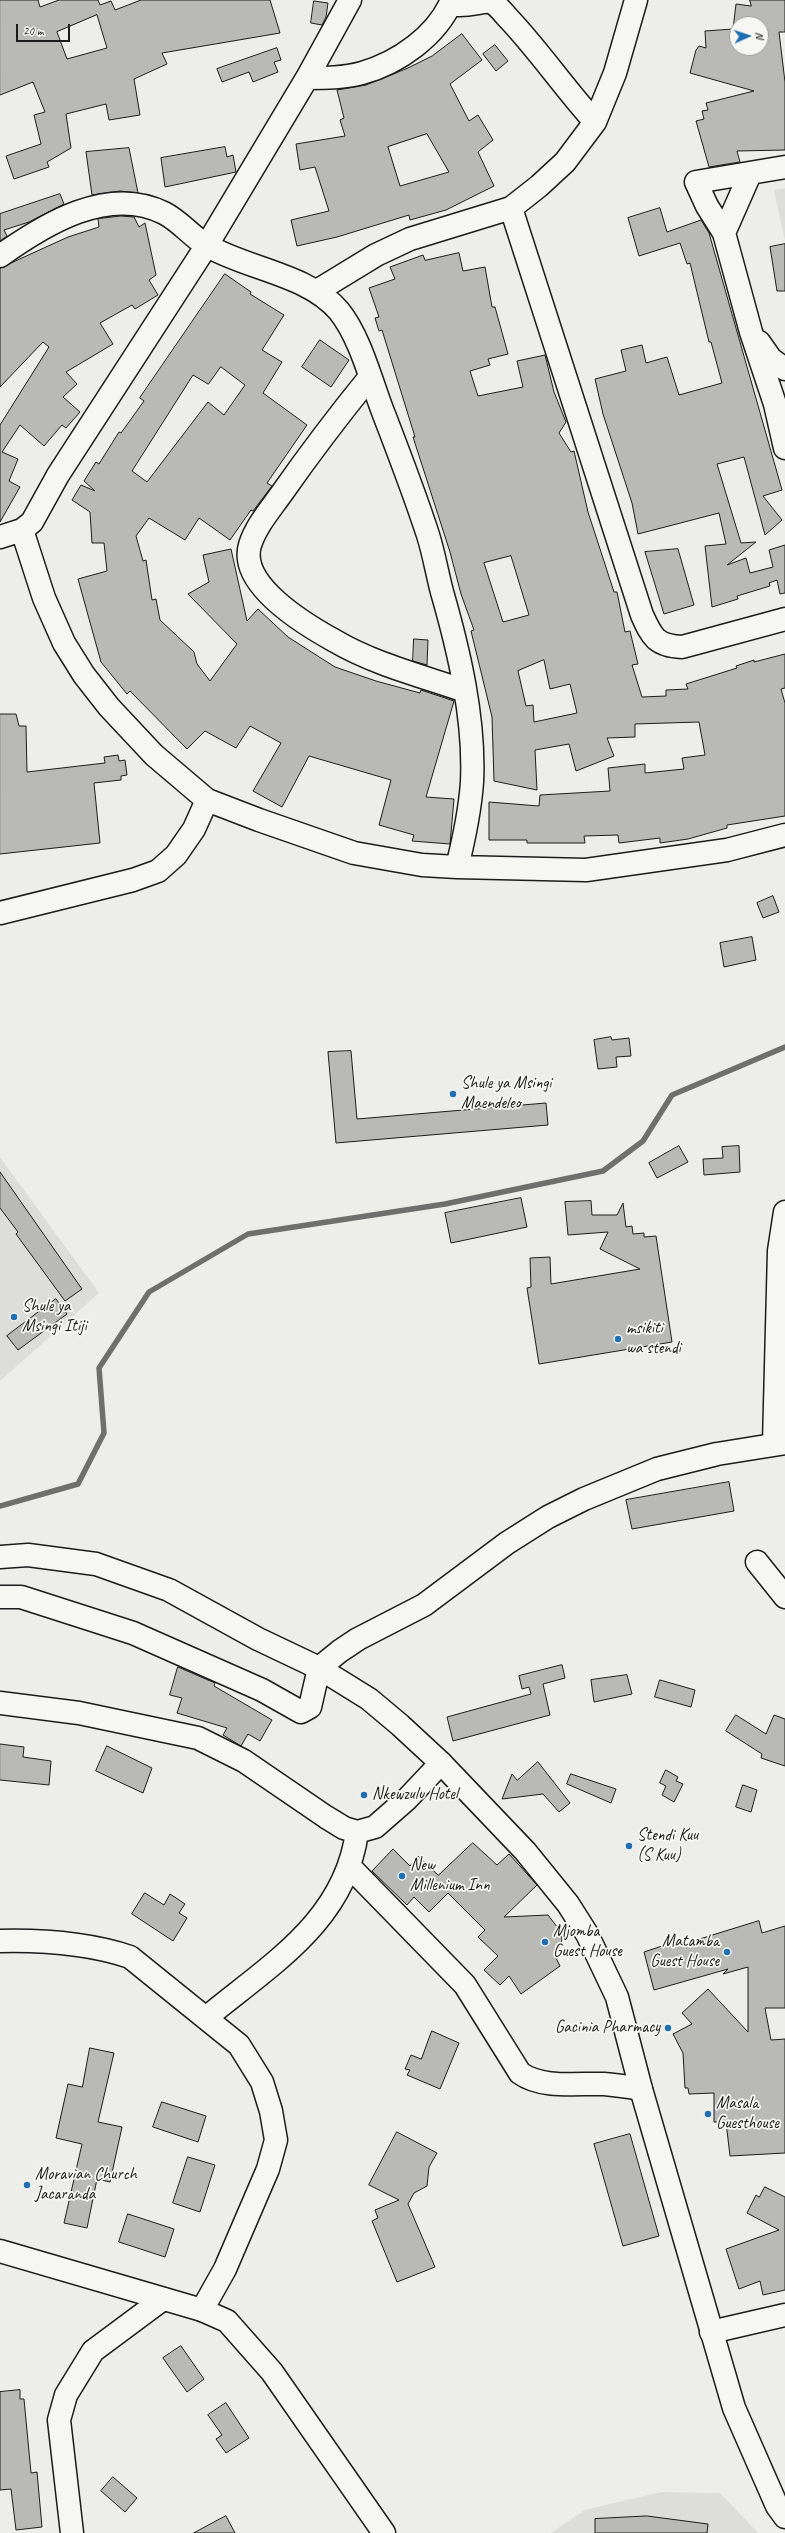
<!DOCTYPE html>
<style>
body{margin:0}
#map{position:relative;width:785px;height:2533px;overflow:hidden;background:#edede9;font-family:Caveat,sans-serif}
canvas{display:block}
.north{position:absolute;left:729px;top:16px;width:40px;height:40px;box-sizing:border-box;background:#f6f6f2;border:1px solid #9f9f9c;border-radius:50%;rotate:87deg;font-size:11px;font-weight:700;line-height:16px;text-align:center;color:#1c1c1c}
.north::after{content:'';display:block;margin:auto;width:14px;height:18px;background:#1f6fb2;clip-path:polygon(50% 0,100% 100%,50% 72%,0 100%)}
.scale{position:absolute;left:16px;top:24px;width:54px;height:18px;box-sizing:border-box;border:2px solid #1c1c1c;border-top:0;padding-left:5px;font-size:12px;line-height:14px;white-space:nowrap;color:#1c1c1c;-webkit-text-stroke:3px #f6f6f2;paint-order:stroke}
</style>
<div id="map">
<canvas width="785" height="2533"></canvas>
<div class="north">N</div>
<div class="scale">20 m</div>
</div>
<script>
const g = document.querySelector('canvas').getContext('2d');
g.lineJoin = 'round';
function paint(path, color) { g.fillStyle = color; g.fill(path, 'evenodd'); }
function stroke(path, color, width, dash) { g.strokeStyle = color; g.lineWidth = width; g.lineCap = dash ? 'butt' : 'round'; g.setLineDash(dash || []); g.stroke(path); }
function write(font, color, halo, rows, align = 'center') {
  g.font = font + ' Caveat,sans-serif'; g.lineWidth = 3.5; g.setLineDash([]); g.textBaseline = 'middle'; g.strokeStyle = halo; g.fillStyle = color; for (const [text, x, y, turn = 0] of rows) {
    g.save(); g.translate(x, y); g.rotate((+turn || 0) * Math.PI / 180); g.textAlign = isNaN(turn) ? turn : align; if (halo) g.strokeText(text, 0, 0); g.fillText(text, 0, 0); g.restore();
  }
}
paint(new Path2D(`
 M785 188V241L774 190Z
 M0 1157 99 1293 0 1381Z
 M661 2492 720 2493 758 2533H551L585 2510Z`), '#ddddda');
stroke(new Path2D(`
 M0 1506 78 1484 104 1433 99 1368 149 1292 248 1234 445 1204 603 1171 643 1141 672 1095 785 1047`), '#6f6f6d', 5.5);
const building = new Path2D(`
 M0 0H38L40 7 59 0H98L100 5 111 1 115 10 141 0H270L280 33 162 53 167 64 134 79 140 115 109 120 106 104 66 114 71 148 47 162 49 167 14 179 6 156 41 144 34 115 45 112 33 82 0 95ZM97 15 107 48 67 59 57 32Z
 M750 0H785V32H779L785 82V150L737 151 740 162 709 167 696 121 704 119 702 111 708 110 706 103 754 91 690 73 696 50 699 46 706 48 705 31 733 29 736 4 751 6ZM737 24H761V48H737Z
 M314 1 328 3 326 17 322 25 311 23Z
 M462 34 482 60 450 84 469 121 478 115 493 140 478 152 494 186 446 210 410 220 409 215 337 237 297 246 291 220 329 211 315 167 300 170 296 144 345 136 340 120 344 118 337 90 366 85 408 68 432 56ZM427 134 449 172 400 186 388 147Z
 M495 45 508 61 496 71 483 54Z
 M277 48 281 60 274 62 278 72 253 82 249 72 222 82 217 69Z
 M225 147 227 157 233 155 236 172 165 187 161 158Z
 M129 148 138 193 120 191 92 195 86 152Z
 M60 194 64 204 29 222 4 230 7 236 0 241V214Z
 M660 208 667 232 701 220 709 233 782 490 763 496 782 520 765 535 744 457 717 464 741 543 756 542 727 565 746 558 750 573 773 567 769 550 785 545V593L780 594 777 580 769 583 770 586 737 596 738 599 712 607 705 546 726 544 719 513 638 534 632 503 603 414 595 379 626 371 621 350 642 345 646 363 667 357 679 395 722 383 711 342H709L690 263 687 264 680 243 639 256 628 218Z
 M121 216 134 217 139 227 145 223 156 275 149 280 158 295 135 309 132 305 100 323 113 344 66 372 77 384 63 397 80 412 66 428 62 425 44 446 20 425 2 452 18 459 9 481 20 487 0 522V425L49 347 43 342 0 387V268L68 237 99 227 98 219Z
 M785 244V291H777L770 247Z
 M459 253 463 271 485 267 492 307H495L508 354 488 359 490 365 470 371 478 396 523 387 517 361 545 355 554 392 566 422 559 433 571 452 574 451 588 512 614 592H617L625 632 630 631 638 664 632 665 642 697 666 696V690L688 689 686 684 737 668 736 666 754 660V662L785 654V688L781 689 785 703V816L727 825V828L688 839 660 843V838L619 843 618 835 584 836 585 843H527V840H489V802L539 806 540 795 610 791 608 768 645 764V773L684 769 682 758 705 755 699 722 635 724V737L607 738 614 756 576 771 569 744 535 750 537 790 494 781 492 717 471 631 474 630 461 594 450 552 413 437H415L382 330 379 331 375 318 379 317 369 288 395 279 390 267 423 255 425 260ZM511 556 529 615 503 622 484 563ZM544 660 550 689 570 684 577 713 534 722 533 705 526 706 518 671Z
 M225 274 251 292 250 294 284 315 262 350 282 362 263 393 307 425 267 483 272 486 253 511 251 510 230 540 199 518 185 540 149 518 136 536 143 561 146 560 152 600 156 599 160 620 194 652 197 664 210 681 237 644 188 594 209 582 203 555 231 549 247 621 258 609 288 637 335 667 376 681 420 693 421 690 454 701 426 797 454 799 450 844 412 841 414 835 379 825 391 780 309 756 282 807 253 791 281 743 250 726 236 748 205 731 187 749 130 691 127 694 101 662 78 579 107 571 104 543H92L90 512 72 500 81 485 95 491 84 481 96 462 99 464 119 432 121 433 144 401 140 398ZM221 367 245 385 224 415 208 402 147 482 132 471 193 375 208 384Z
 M320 340 349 360 331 387 302 367Z
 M678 549 694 605 664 614 645 552Z
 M414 639 428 640 427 665 413 661Z
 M0 714H16L19 726H26L27 772 105 763 104 757 118 755 119 761 125 760 127 775 121 776V780L94 783 100 843 0 854Z
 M773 896 779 912 763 918 757 903Z
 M752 937 756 960 724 967 720 943Z
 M611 1037 612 1040 629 1038 631 1056 616 1057 617 1067 598 1069 594 1040Z
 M351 1051 357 1119 546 1103 548 1125 336 1143 328 1052Z
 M679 1146 688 1162 657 1178 649 1163Z
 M739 1146 740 1172 704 1175 703 1159 723 1158 722 1147Z
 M0 1172 82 1289 65 1301 16 1234 18 1232 0 1208Z
 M521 1198 527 1227 451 1243 445 1213Z
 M591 1201 592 1215H617L623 1203 626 1227 632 1226 633 1234 644 1233V1237L656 1236 672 1342 539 1364 527 1288 531 1287 530 1258 550 1257 551 1284 640 1269 600 1249 608 1232 568 1235 565 1202Z
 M56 1299 67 1314 18 1350 7 1336Z
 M729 1482 734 1511 632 1529 626 1500Z
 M562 1665 565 1678 543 1684 550 1715 453 1741 447 1717 531 1694 529 1687 522 1689 519 1676Z
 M178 1667 215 1683 214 1686 272 1720 260 1741 248 1734 241 1746 223 1735 227 1728 177 1713 182 1698 170 1695Z
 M627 1675 632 1694 594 1702 591 1680Z
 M660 1680 695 1690 691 1707 655 1697Z
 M736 1715 766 1734 774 1715 785 1719V1766L761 1758 762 1754 726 1731Z
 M0 1744 24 1747 23 1757 51 1761 49 1785 0 1780Z
 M107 1746 152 1768 143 1793 96 1771Z
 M538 1762 570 1803 559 1812 543 1794 502 1799 512 1774 517 1780Z
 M666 1770 678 1777 676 1781 683 1784 674 1802 662 1795 666 1786 660 1783Z
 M571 1774 616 1789 611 1803 567 1784Z
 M743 1785 757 1790 751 1812 736 1807Z
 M473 1843 497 1865 509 1854 537 1885 504 1917 548 1915 561 1932 562 1940 555 1956 560 1966 521 1994 509 1976 500 1985 484 1970 498 1956 478 1937 485 1930 448 1893 429 1912 414 1897 407 1905 372 1871 393 1849 410 1866 418 1856 438 1875Z
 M145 1893 164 1905 170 1894 185 1904 179 1913 187 1918 173 1941 132 1914Z
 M759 1921 762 1933 785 1926V2008H765L771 2040 785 2039V2153L730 2156 726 2122H714V2093L689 2094 688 2088H685L683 2053 673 2034 692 2024 682 2013 708 1989 748 2032V1967L723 1974 728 1969 654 1990 644 1952 677 1941 679 1945Z
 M432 2031 459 2043 440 2089 407 2075 410 2070 405 2069 411 2055 421 2059Z
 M90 2048 114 2053 98 2122 122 2127 110 2182 97 2179 87 2228 64 2223 82 2144 56 2138 68 2084 82 2087Z
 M162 2102 206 2116 198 2142 153 2127Z
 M397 2132 437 2153 429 2167 427 2186 414 2193 408 2204 435 2267 397 2282 372 2221 378 2218 375 2210 399 2200 369 2185Z
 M630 2134 659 2236 623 2246 594 2144Z
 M188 2157 215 2165 200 2212 173 2203Z
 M765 2187 785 2197V2290L763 2295 760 2281 739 2289 726 2249 779 2230 747 2213 756 2195 759 2197Z
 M128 2214 174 2229 165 2257 119 2242Z
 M181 2346 204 2379 187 2392 163 2358Z
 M20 2390V2399H24L31 2473 37 2472 42 2527 16 2530 11 2489 0 2490V2392Z
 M226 2403 249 2438 226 2453 216 2439 222 2435 208 2415Z
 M113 2477 137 2498 125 2512 101 2491Z
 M226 2516 235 2533H194Z
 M647 2516 708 2524 707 2533H595V2519Z`);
paint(building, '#b9b9b6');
stroke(building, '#1c1c1c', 1);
const minor = new Path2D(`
 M450 4C467 8 482 0 491 2 498 5 504 14 509 19 540 52 565 89 595 122
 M307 78C325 78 344 78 362 73 398 63 437 36 452 0
 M750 174 724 233 751 332 775 404 785 448
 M511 208 642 615C652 637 656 646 682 647L785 619
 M724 233 707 206 696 182 785 167
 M0 256C45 224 108 185 164 213 180 221 191 236 206 245 246 269 308 274 339 311 361 338 372 385 385 417 400 456 415 495 428 535 434 554 437 573 442 592 459 651 475 719 472 782 470 811 464 839 457 867
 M317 291 376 255 410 239 511 208 539 186 565 162 595 122 615 73 636 0
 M759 342 771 359 785 369
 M369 378C339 415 310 453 282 493 270 510 256 526 250 545 238 585 306 625 335 641 374 664 422 676 465 691
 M22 530 44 598 64 643 84 675 109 707 154 755 207 800 259 820 354 853 422 865 457 867 586 870 727 850 785 835
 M0 537 22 530 32 522 58 475 207 245 307 78 350 0
 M0 913 133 880 158 871 176 855 194 829 207 800
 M774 1443 779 1251 785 1212
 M757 1562 785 1597
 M0 1597H21L133 1633 262 1690 301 1712 310 1707 319 1668 340 1651 358 1639 424 1605 507 1543 548 1517 584 1499 657 1469 717 1454 785 1443
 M0 1703 79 1713 198 1738 244 1761 326 1817 344 1828 357 1832 375 1827 407 1799 441 1763
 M350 1867 465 1985 520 2073C542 2089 578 2083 604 2084 617 2085 629 2087 641 2089
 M0 1941C44 1940 88 1943 130 1957L239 2045 262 2082 271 2111 276 2140 268 2169 225 2269 202 2310
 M207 2017C271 1964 345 1921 357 1832
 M711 2332 785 2315
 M72 2533 59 2420 66 2395 93 2351 163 2299`);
const tertiary = new Path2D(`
 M0 2251 202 2310 227 2321 272 2372 384 2533`);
const secondary = new Path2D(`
 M0 1557 28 1555 96 1564 169 1590 258 1639 319 1668 369 1699 400 1725 441 1763 525 1851 568 1904 587 1934 617 1997 641 2089 734 2408 777 2506 785 2517`);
stroke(minor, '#1c1c1c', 25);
stroke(tertiary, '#1c1c1c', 25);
stroke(secondary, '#1c1c1c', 25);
stroke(minor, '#f6f6f2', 22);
stroke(tertiary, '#f6f6f2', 22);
stroke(secondary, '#f6f6f2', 22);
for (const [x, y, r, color] of [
 [453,1094,4,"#1f6fb2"],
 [14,1317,4,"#1f6fb2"],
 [618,1339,4,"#1f6fb2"],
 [364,1795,4,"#1f6fb2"],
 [629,1846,4,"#1f6fb2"],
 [402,1876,4,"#1f6fb2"],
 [545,1942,4,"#1f6fb2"],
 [727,1952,4,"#1f6fb2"],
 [668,2028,4,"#1f6fb2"],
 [708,2114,4,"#1f6fb2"],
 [27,2185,4,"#1f6fb2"]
]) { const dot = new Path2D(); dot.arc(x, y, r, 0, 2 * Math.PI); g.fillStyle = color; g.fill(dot); stroke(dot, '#f6f6f2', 1.5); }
write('17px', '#1c1c1c', '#f6f6f2', [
 ["Shule ya Msingi",461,1084],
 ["Maendeleo",461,1104],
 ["Shule ya",22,1307],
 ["Msingi Itiji",22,1327],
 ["msikiti",626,1329],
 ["wa stendi",626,1349],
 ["Nkewzulu Hotel",372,1795],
 ["Stendi Kuu",637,1836],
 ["(S Kuu)",637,1856],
 ["New",410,1866],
 ["Millenium Inn",410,1886],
 ["Mjomba",553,1932],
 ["Guest House",553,1952],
 ["Matamba",719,1942,"right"],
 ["Guest House",719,1962,"right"],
 ["Gacinia Pharmacy",660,2028,"right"],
 ["Masala",716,2104],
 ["Guesthouse",716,2124],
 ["Moravian Church",35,2175],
 ["Jacaranda",35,2195]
], 'left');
</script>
